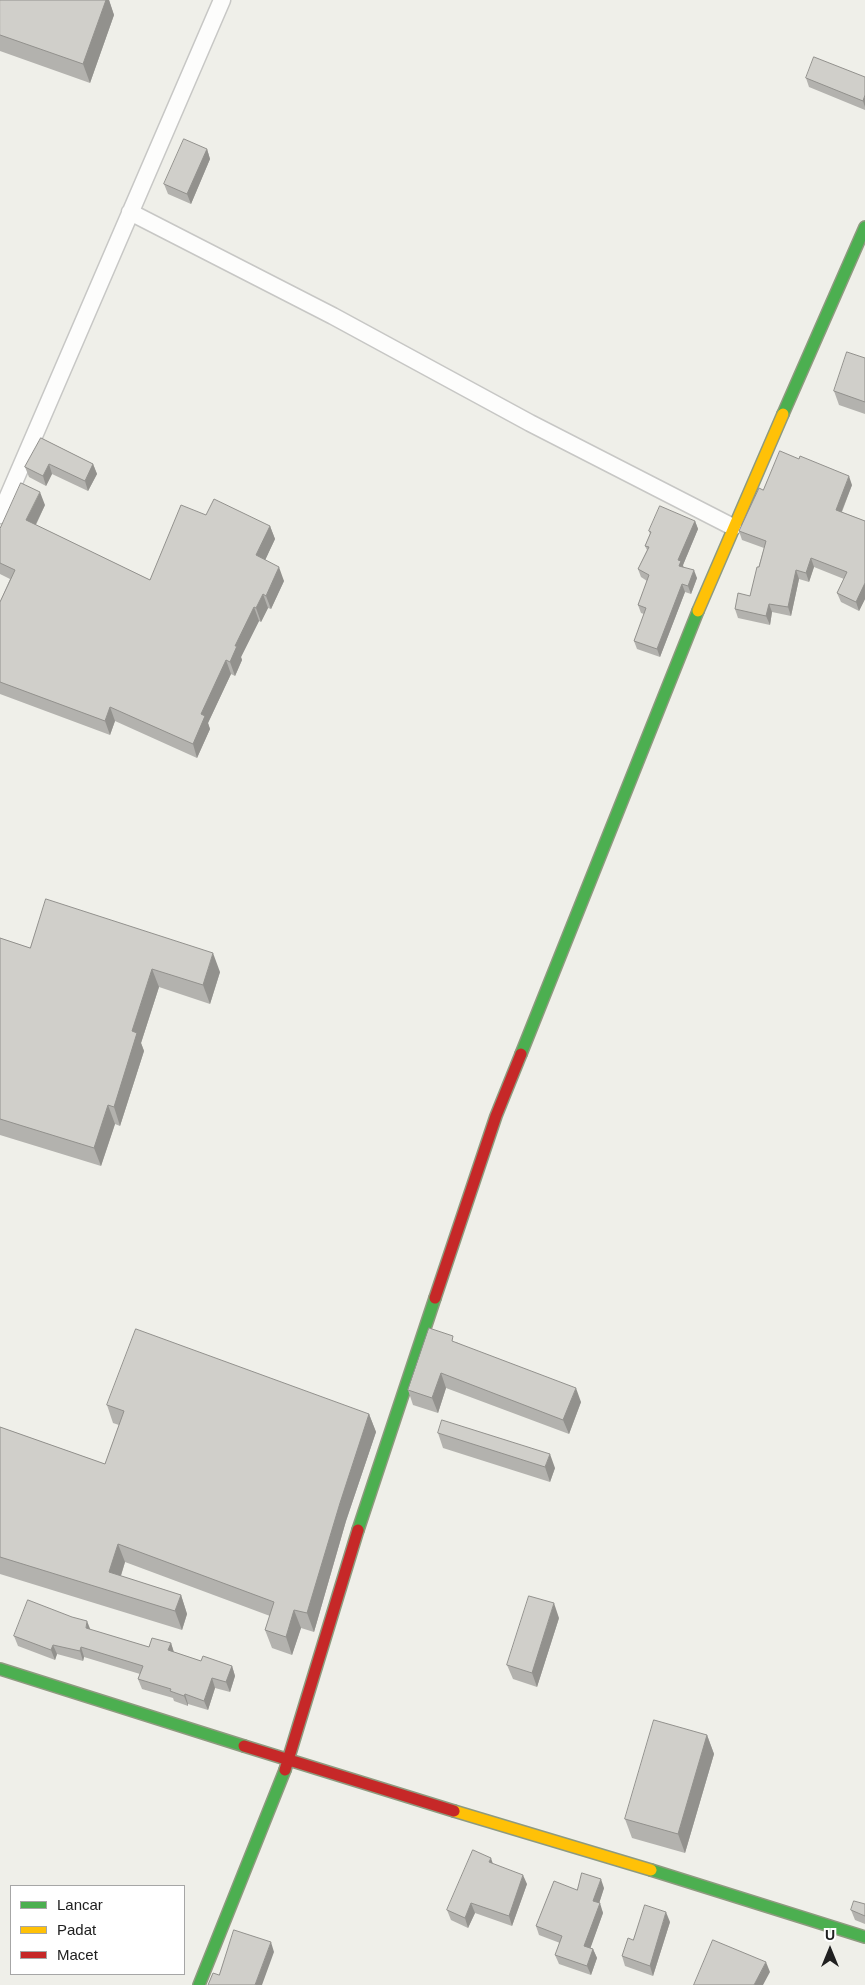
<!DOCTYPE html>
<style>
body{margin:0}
#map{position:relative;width:865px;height:1985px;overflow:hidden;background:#efefe9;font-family:Arial,sans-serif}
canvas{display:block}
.legend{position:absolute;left:10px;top:1885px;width:175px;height:90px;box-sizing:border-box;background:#fff;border:1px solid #a6a6a6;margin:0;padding:6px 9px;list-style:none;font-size:15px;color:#202020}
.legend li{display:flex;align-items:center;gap:10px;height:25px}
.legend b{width:25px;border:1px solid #a6a6a6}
.north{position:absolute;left:805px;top:1925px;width:50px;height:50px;-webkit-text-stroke:4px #fff;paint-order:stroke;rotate:0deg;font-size:14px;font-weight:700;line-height:20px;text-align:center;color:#202020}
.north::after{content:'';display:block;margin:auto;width:18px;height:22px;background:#202020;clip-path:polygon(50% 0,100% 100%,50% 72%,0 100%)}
</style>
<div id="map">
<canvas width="865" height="1985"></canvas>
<ul class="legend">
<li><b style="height:6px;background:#4caf50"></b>Lancar</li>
<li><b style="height:6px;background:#ffc107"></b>Padat</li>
<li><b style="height:6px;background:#c62828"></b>Macet</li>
</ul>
<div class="north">U</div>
</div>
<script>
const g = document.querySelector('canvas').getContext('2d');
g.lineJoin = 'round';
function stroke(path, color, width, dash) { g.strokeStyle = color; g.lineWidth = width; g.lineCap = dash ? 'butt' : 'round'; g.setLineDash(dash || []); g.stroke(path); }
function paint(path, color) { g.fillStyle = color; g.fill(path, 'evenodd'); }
const street = new Path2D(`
 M130 212 333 316 530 423 733 527
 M0 515 222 0`);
const fast = new Path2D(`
 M783 414 865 227
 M521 1054 698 611
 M358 1530 435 1298
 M0 1669 244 1746
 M651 1870 865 1937
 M199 1985 285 1770`);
const slow = new Path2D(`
 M698 611 783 414
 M454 1811 651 1870`);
const jam = new Path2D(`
 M435 1298 496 1116 521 1054
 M244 1746 454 1811
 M285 1770 358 1530`);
stroke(street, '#c7c7c5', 19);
stroke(fast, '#8e9a7f', 14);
stroke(slow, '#8e9a7f', 14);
stroke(jam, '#8e9a7f', 14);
stroke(street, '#fdfdfc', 16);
stroke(fast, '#4caf50', 11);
stroke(slow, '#ffc107', 11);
stroke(jam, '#c62828', 11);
paint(new Path2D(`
 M0 0H109L114 15 90 83 0 51Z
 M865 77V110L809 87 806 78Z
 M207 149 210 159 191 204 168 194 164 184Z
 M865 358V414L839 405 834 391Z
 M41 438 93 464 97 474 88 491 52 474 46 486 29 477 25 467Z
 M852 485 842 512 865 521V599L859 611 841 602 837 593 844 579 814 567 809 582 799 579 791 616 772 612 770 625 738 618 735 609 750 596 764 548 742 540 739 531 763 490Z
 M45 505 36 525 150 580 206 515 270 526 275 539 265 560 284 581 271 609 268 608 261 622 259 621 241 657 242 660 235 676 231 674 208 723 210 729 197 758 115 721 110 735 0 694V602L10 579 0 574V529Z
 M695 521 698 529 683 565V567L697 578 691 594 685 592 660 657 637 649 634 641 644 614 641 613 638 605 647 581 641 577 638 569 647 550 645 546 650 534 649 531Z
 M0 938 30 948 220 972 210 1004 159 987 141 1043 144 1051 120 1126 115 1124 101 1166 0 1135Z
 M456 1342 581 1402 569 1434 446 1388 438 1413 413 1405 408 1390Z
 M107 1405 369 1414 376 1432 346 1521 314 1632 301 1628 292 1655 272 1648 265 1630 270 1616 125 1562 121 1576 181 1595 187 1614 182 1630 0 1574V1427L105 1464 119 1425 113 1423Z
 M438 1433 555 1468 550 1482 443 1448Z
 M559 1618 537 1687 513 1679 507 1665Z
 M91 1630 149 1647 171 1643 174 1652 201 1661 232 1666 235 1676 230 1692 215 1688 208 1710 188 1704V1706L174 1701 173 1698 142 1689 138 1679 140 1674 84 1657 83 1661 57 1654 55 1660 18 1646 14 1636Z
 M707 1735 714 1754 685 1853 632 1838 625 1819Z
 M493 1864 527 1884 512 1926 475 1913 468 1928 451 1920 447 1910Z
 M604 1888 599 1903 603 1913 590 1948 593 1949 597 1958 591 1975 559 1964 555 1955 560 1943 539 1935 536 1926 577 1890Z
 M865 1904V1924L855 1920 851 1910Z
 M670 1922 653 1976 625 1966 622 1956 633 1940Z`), '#b3b2ae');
paint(new Path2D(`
 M106 0H109L114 15 90 83 83 64Z
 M865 95V107L863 101Z
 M207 149 210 159 191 204 187 194Z
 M49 464 52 474 46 486 43 476Z
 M93 464 97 474 88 491 85 481Z
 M849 476 852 485 839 518 836 510Z
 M40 492 45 505 31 534 26 520Z
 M695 521 698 529 683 565 684 569 679 566 678 560Z
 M270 526 275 539 261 569 256 555Z
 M811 558 814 567 809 582 806 573Z
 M279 567 284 581 271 609 266 596Z
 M694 570 697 578 691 594 688 586Z
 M796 570 799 579 791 616 788 607Z
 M865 583V599L859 611 856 602Z
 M682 584 685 592 660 657 657 649Z
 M263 594 268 608 261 622 256 608Z
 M769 604 772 612 770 625 766 616Z
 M254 607 259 621 241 657 242 660 235 676 230 662 235 646Z
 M226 660 231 674 208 723 210 729 197 758 193 744 201 714Z
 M110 707 115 721 110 735 105 721Z
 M213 953 220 972 210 1004 203 985Z
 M152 969 159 987 141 1043 144 1051 120 1126 114 1107 132 1031Z
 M108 1105 115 1124 101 1166 94 1148Z
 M441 1373 446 1388 438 1413 432 1398Z
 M576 1388 581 1402 569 1434 563 1420Z
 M369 1414 376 1432 346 1521 314 1632 307 1613 340 1503Z
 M550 1454 555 1468 550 1482 545 1467Z
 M118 1544 125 1562 116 1591 109 1572Z
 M181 1595 187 1614 182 1630 175 1611Z
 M554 1603 559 1618 537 1687 532 1673Z
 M294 1610 301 1628 292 1655 286 1637Z
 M87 1621 91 1631 86 1628Z
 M171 1643 174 1653 168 1650Z
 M53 1645 57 1654 55 1660 51 1650Z
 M81 1647 84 1657 83 1661 80 1651Z
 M232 1666 235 1676 230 1692 226 1682Z
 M212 1678 215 1688 208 1710 204 1701Z
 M185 1694 188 1704V1706L184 1696Z
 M707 1735 714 1754 685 1853 678 1834Z
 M491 1858 494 1867 489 1862Z
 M523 1875 527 1884 512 1926 509 1916Z
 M601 1879 604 1888 597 1910 593 1901Z
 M471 1903 475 1913 468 1928 465 1918Z
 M600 1903 603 1913 588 1955 584 1946Z
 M666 1912 670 1922 653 1976 650 1966Z
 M271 1942 274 1952 262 1985H255Z
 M593 1949 597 1958 591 1975 587 1966Z
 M766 1962 770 1972 763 1985H754Z`), '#92918d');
const building = new Path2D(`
 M0 0H106L83 64 0 35Z
 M814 57 865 77V95L863 101 806 78Z
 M184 139 207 149 187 194 164 184Z
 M847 352 865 358V402L834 391Z
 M41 438 93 464 85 481 49 464 43 476 25 467Z
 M780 451 799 459 800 456 849 476 836 510 865 521V583L856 602 837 593 847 572 811 558 806 573 796 570 788 607 769 604 766 616 735 609 738 593 750 596 757 567H759L766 541 739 531 759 488 763 490Z
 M21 483 40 492 26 520 150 580 181 505 206 515 214 499 270 526 256 555 279 567 266 596 263 594 256 608 254 607 235 646H237L230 662 226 660 201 714 205 716 193 744 110 707 105 721 0 682V602L15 570 0 563V529Z
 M660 506 695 521 678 560 681 561 679 566 694 570 688 586 682 584 657 649 634 641 646 608 638 605 649 575 638 569 649 547 645 546 651 532 649 531Z
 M46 899 213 953 203 985 152 969 132 1031 137 1033 114 1107 108 1105 94 1148 0 1119V938L30 948Z
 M429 1328 453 1336 452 1341 576 1388 563 1420 441 1373 432 1398 408 1390Z
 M136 1329 369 1414 340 1503 307 1613 294 1610 286 1637 265 1630 274 1602 118 1544 109 1572 181 1595 175 1611 0 1557V1427L105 1464 124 1411 107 1405Z
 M442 1420 550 1454 545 1467 438 1433Z
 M529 1596 554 1603 532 1673 507 1665Z
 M28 1600 72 1617 87 1621 86 1628 149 1647 152 1638 171 1643 168 1650 201 1661 203 1656 232 1666 226 1682 212 1678 204 1701 185 1694 184 1696 170 1691 171 1689 138 1679 143 1666 81 1647 80 1651 53 1645 51 1650 14 1636Z
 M654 1720 707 1735 678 1834 625 1819Z
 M473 1850 491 1858 489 1862 523 1875 509 1916 471 1903 465 1918 447 1910Z
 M582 1873 601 1879 593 1901 600 1903 584 1946 593 1949 587 1966 555 1955 562 1936 536 1926 554 1881 577 1890Z
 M854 1901 865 1904V1916L851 1910Z
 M645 1905 666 1912 650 1966 622 1956 628 1938 633 1940Z
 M234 1930 271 1942 255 1985H208L213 1973 219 1975Z
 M713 1940 766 1962 754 1985H694Z`);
paint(building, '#d0cfca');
stroke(building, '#92918d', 1);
</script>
